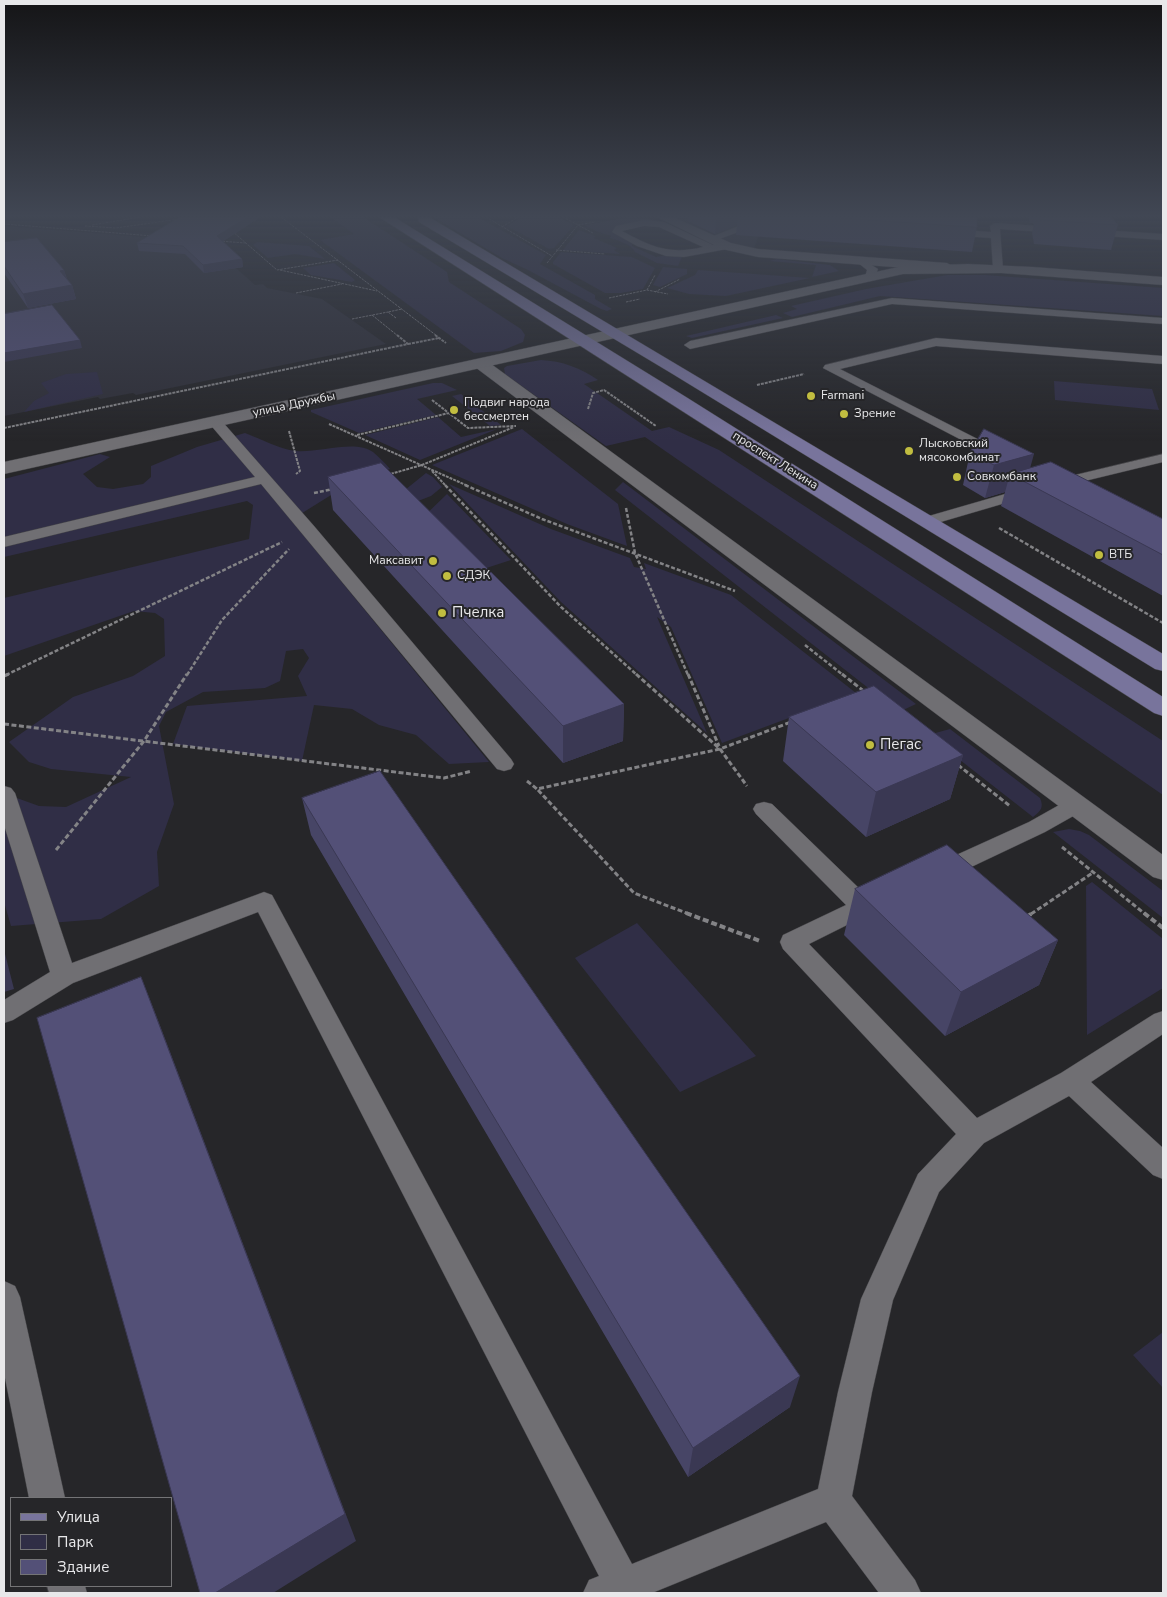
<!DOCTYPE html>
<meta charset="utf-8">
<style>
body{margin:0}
#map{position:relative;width:1167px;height:1597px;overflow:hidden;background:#262629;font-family:"Nunito Sans",sans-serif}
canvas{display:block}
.frame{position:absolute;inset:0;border:5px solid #e8e8ea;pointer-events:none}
.legend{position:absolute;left:10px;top:1497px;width:162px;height:90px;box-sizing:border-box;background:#262629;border:1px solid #747476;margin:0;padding:6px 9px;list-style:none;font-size:15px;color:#e8e8ea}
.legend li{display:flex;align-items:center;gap:10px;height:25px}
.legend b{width:25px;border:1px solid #747476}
</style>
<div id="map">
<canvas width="1167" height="1597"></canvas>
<div class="frame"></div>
<ul class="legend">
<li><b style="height:6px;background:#78749c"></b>Улица</li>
<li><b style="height:14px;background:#302e46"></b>Парк</li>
<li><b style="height:14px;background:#535077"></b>Здание</li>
</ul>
</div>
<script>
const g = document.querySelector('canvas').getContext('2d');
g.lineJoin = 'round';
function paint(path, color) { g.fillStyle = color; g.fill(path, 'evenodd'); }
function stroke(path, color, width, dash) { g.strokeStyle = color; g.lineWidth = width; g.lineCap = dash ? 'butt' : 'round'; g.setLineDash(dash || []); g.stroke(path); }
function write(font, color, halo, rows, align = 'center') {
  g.font = font + ' "Nunito Sans",sans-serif'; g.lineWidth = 4; g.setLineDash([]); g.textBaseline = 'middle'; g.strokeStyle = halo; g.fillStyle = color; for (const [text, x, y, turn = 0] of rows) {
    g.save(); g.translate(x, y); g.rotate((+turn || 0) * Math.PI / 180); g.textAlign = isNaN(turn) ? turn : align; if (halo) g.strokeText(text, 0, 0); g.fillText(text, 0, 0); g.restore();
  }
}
paint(new Path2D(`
 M672 217H766L754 248 732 244Z
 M4 226 220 243 243 267 236 268 255 285 263 284 267 288 322 299 386 344 136 395 133 393 100 399 98 397 4 416Z`), '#2f2f38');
paint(new Path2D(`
 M330 217H363L447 272 449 282 521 329 525 335 523 342 501 351 474 353 320 240 354 234Z
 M433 217H478L546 255 540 264 595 295V299L612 309 607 311 601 309 528 270 502 258Z
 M522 217H558L574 225 554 248 549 249 507 226Z
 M629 217 660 220 617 227 633 242 632 246 656 257 667 255 682 257 678 266 657 263 635 252C631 244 619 241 610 238L611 236 598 232 585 225Z
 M579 230 595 236 594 238 617 248 614 250 620 254 563 250Z
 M257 242 309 246 325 259 295 254 268 258 253 245Z
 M561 252 632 257 655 268 643 289 621 293H605L553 264V262Z
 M777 259 830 265 839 271 812 277 816 265 769 261Z
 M334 263 355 280 352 282 311 275 303 268Z
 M663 267 687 269V274L660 287 653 285Z
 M698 270 810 278 726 296 689 294 667 288 695 275Z
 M947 275H985L1163 288V316L880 296 792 317 783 313 797 309 791 306 866 289Z
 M776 315 783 318 692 338 686 336Z
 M541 360C562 361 581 368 598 380L584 384 652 431 669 427 719 450 1163 741V795L645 437 606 446 505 374 504 368 507 366Z
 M97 372 103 394 24 412 34 401 49 393 41 383 66 374Z
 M1054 381 1152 389 1159 410 1055 400Z
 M433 383H442L457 390 417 399 436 415 359 433 311 412V410Z
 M461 394 501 425 490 426 452 396Z
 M438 417 461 437 497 429 420 460 365 435Z
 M522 429 618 504 627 546 567 524 432 465Z
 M245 433C261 439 279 449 296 451 318 453 356 439 373 452 379 457 385 463 390 469L360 477 291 520 489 762 449 764 416 735 379 725 352 709 314 705 302 761 173 744 187 706 307 696 298 676 309 658 303 649 286 651 280 681 265 688 203 692 166 712 159 726 174 804 157 852 159 886 101 919 11 926 4 902V784L14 797 39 806 66 807 131 777 51 769 29 762 9 742 73 697 133 676 165 656 164 619 155 613 134 611 4 656V598L249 539 253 505 247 501 4 557V479L100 454 110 457 83 474 97 487 113 489 143 484 151 477V466L197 447Z
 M426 473 433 477 442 487 431 496 418 501 400 494Z
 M623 482 916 704 899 712 615 490Z
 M449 484 551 529 630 558 634 567 646 569 644 563 731 595 856 693 722 743 671 627 657 617 707 733 561 602Z
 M447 494 511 560 468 574 417 523Z
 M950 729 1040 798C1044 807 1041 811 1033 817L928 735Z
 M1069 829 1080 831 1089 835 1163 891V918L1053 832Z
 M1092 882 1163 939V988L1087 1035 1086 886Z
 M637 923 756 1056 680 1092 575 958Z
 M1163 1332V1388L1133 1355Z`), '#302e46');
const lane = new Path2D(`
 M761 217H771V220L714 241 711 242 706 239Z
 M644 220 664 222 713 245 727 243 732 246 727 249 684 257 666 256 637 246 612 232 616 226ZM644 226 659 227 703 247C669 255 652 247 622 231Z
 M995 223 1163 234V240L1000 229 1003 269 998 272 993 269 991 238 948 235 943 232 948 229 991 232 990 226Z
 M862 259 878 269 874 279H866L865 277 867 270 857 262Z
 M892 298 1163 318V324L892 304 690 349 684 345 690 341Z
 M936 338 1163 356V364L936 346 840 369 1005 453 1007 456 1005 459 1000 460 823 368 825 365Z
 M215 418 220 419 314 526 511 759 514 764 511 769 504 771 497 769 261 484 4 547V537L255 477 208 422Z
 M1163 454V462L1060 487 927 526 922 524 919 521 922 518 1050 481Z
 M4 786 11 788 15 793 72 963 256 895 264 892 272 895 632 1564 818 1489 838 1392 861 1299 918 1174 956 1134 783 949 780 942 783 935 846 905 756 814 753 809 756 804 764 802 772 804 866 895 875 892 883 895 887 901 883 907 809 944 977 1118 1061 1073 1154 1014 1163 1011V1034L1091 1082 1163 1148V1179L1153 1175 1069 1096 984 1143 939 1192 893 1300 872 1392 852 1496 915 1580 921 1593H879L826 1522 652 1593H583L589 1580 599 1576 258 912 73 983 13 1020 4 1023V1000L50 972 4 825Z
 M1076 798 1084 800 1087 805 1084 810 1045 832 948 878 940 880 932 878 929 872 932 866 1029 822 1068 800Z
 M4 1281 15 1286 20 1297 65 1498H29L4 1373Z
 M47 1586H85L87 1593H49Z`);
const street = new Path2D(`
 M657 217H673L731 243 758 249 947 263 954 267 947 271 758 257 722 249Z
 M481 359 487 361 1163 855V880L1153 877 475 367 473 364 475 361Z`);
const secondary = new Path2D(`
 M968 264 1033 267 1163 277V285L1001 273 903 274 4 474V462L903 266Z`);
const primary = new Path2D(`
 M379 217H394L686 397 1163 697V716L1154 713Z
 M418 217H429L1163 654V671L1155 669 671 373 419 222Z`);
stroke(lane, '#434346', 1);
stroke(street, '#434346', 1);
stroke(secondary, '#434346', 1);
stroke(primary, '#434346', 1);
stroke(new Path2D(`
 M281 217 437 336
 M486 217 552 256
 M563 217 593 233
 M4 224 153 236
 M92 225 141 217
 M85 226 116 228 179 219
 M502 227 518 217
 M232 231 277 270 338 260
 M219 241 246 243
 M556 250 605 254
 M547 263 578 225 595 222
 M280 270 377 291
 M647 290 655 275
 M655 292 680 279
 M296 293 342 284
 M609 298 647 290 668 294
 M626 302 640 299
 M372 315 398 336
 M396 318 388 312 402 309
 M352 319 388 312`), '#838386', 1, [2.5, 1]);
stroke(new Path2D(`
 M435 335 446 343
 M408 344 439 338
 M757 385 804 374
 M432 400 468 428 516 426
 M588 409 593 393 604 390 656 426
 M329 424 468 486
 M4 428 408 344 397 335
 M289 431 300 471 296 474
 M357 435 449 413
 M432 471 446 486
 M387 475 422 465 514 427`), '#838386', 2, [3, 1]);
stroke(new Path2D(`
 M445 485 561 607 637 675
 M465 485 542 519 735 591
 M314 493 333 489
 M626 508 635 553 688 675
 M999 528 1163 623
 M805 645 843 675
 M6 675 282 542
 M187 675 222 620 289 549`), '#838386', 2.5, [4, 2]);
stroke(new Path2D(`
 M636 674 720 749 747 786
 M688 674 719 746
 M842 674 865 692
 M4 676 9 674
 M4 724 444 778 472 771
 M958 765 1010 806
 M527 781 537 789 720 749 791 722
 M538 790 634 893 689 914
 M1062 847 1145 914
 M56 850 144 741 187 674
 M1031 914 1094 872`), '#838386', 3, [5, 2.5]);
stroke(new Path2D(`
 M686 913 760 941
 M1144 913 1163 928
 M1026 917 1033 913`), '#838386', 4, [6, 3]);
paint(lane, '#706f73');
paint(street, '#706f73');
paint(secondary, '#706f73');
paint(primary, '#78749c');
paint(new Path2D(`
 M180 217H259V218L222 242 242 259 243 267 204 273 185 254 139 251 137 243Z
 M689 217H977V227L972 252 736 235 737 225 715 234 688 221Z
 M1028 217H1111L1118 225 1111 250 1034 244 1032 233 1034 224 1030 223Z
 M4 242 64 270 67 279 72 285 76 299 28 308 4 273Z
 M970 453 1030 468 1163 519V596L1001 506 1005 492 985 498 963 485Z
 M328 477 624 704 623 741 563 763 333 510Z
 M789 717 963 755 950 799 866 837 783 761Z
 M302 798 790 1407 688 1477 311 835Z
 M855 889 1058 940 1039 985 945 1036 844 935Z`), '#474566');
paint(new Path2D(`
 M248 217H259V218L218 244 217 236Z
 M716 217H738L737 225 715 234Z
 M242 259 243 267 204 273 203 265Z
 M64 270 68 284 60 271Z
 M72 285 76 299 28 308 23 294Z
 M80 340 82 348 4 362V353Z
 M1034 454 1026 483 1010 474 1005 492 985 498 994 465Z
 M624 704 623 741 563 763V726Z
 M963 755 950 799 866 837 876 792Z
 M1058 940 1039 985 945 1036 961 992Z
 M4 950 14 989 4 992Z
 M141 977 156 1015 356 1541 273 1593H215Z
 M800 1376 790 1407 688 1477 693 1448Z`), '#3a3853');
const building = new Path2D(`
 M180 217H248L217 236 242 259 203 265 183 246 137 243Z
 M824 217H977V227Z
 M1039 217H1111L1118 225 1040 220Z
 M37 238 64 270 60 271 72 285 23 294 4 266V242Z
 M52 305 80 340 4 353V314Z
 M984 429 1034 454 994 465 970 453Z
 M1051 462 1163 519V555L1010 474Z
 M381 463 624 704 563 726 328 477Z
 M874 686 963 755 876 792 789 717Z
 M380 771 800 1376 693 1448 302 798Z
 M947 845 1058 940 961 992 855 889Z
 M141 977 345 1514 215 1593H200L37 1018Z`);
paint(building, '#535077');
stroke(building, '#3a3853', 1);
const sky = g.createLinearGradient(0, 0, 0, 441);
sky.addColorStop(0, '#151517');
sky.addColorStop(0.49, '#414754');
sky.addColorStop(1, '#41475400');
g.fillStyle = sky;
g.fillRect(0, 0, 1167, 441);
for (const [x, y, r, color] of [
 [811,396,5,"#c1bd40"],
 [454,410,5,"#c1bd40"],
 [844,414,5,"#c1bd40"],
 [909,451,5,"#c1bd40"],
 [957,477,5,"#c1bd40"],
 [1099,555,5,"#c1bd40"],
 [433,561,5,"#c1bd40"],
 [447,576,5,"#c1bd40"],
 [442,613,5,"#c1bd40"],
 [870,745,5,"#c1bd40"]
]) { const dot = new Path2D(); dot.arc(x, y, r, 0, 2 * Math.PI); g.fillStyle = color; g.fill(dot); stroke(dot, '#262629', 2); }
write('12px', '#e8e8ea', '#262629', [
 ["Farmani",821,396],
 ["Подвиг народа",464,403],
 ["бессмертен",464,417],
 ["Зрение",854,414],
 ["Лысковский",919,444],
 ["мясокомбинат",919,458],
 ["Совкомбанк",967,477],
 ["ВТБ",1109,555],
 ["Максавит",423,561,"right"],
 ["СДЭК",457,576]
], 'left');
write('12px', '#e8e8ea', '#262629', [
 ["улица Дружбы",294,405,-12],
 ["проспект Ленина",775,461,32]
]);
write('15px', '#e8e8ea', '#262629', [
 ["Пчелка",452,613],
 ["Пегас",880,745]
], 'left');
</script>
